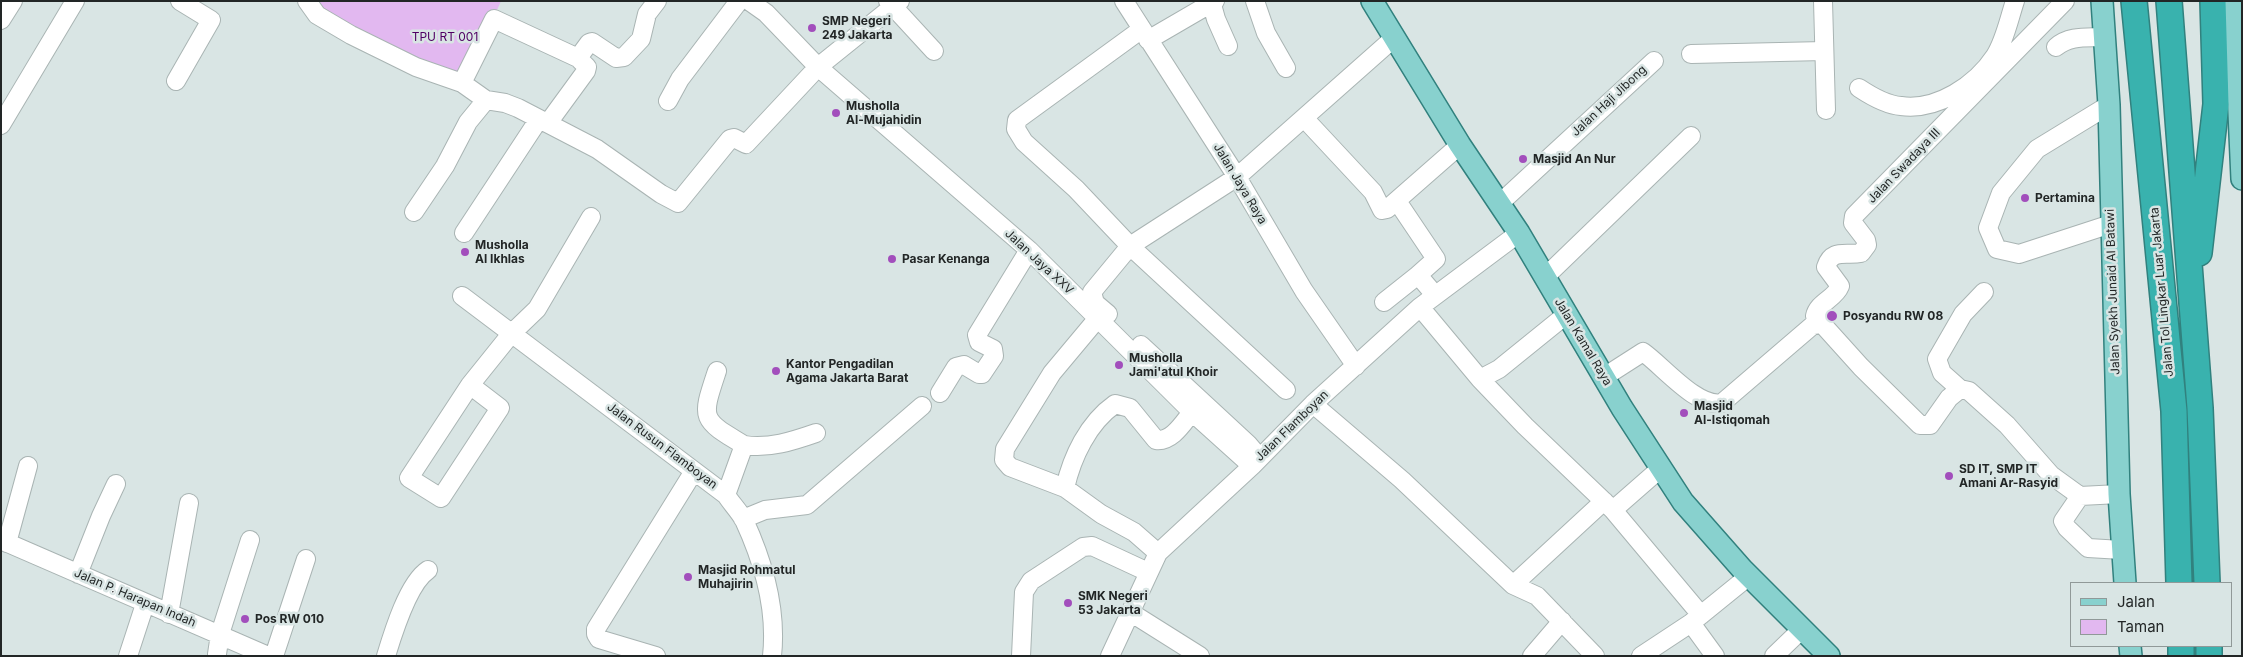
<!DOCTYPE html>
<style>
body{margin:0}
#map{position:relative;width:2243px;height:657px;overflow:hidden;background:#d9e5e4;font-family:Inter,sans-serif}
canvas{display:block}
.frame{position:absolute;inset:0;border:2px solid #222626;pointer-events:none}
.legend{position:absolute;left:2070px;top:582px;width:162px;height:65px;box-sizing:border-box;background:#d9e5e4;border:1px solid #909998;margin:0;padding:6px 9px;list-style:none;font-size:15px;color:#222626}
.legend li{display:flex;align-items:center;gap:10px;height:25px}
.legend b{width:25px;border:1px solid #909998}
</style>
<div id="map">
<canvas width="2243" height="657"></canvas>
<div class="frame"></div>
<ul class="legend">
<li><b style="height:6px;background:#88d1ce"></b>Jalan</li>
<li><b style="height:14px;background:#e2b8f0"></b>Taman</li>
</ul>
</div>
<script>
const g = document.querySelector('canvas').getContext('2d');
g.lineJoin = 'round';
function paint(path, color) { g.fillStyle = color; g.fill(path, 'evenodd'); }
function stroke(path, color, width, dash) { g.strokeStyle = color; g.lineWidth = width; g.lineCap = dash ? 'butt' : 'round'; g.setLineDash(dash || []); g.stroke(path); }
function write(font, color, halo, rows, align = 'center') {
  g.font = font + ' Inter,sans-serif'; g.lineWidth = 5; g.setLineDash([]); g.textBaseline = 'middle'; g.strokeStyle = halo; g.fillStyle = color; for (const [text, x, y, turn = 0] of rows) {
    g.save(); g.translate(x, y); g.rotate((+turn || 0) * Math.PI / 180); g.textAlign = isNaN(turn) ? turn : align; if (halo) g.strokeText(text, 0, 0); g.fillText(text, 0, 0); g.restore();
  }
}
paint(new Path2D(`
 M305 1H501L464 86Z`), '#e2b8f0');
const minor = new Path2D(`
 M307 1 317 15 351 35 416 67 462 83 486 100
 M749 1 766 13 818 67 1029 250 1192 412 1252 466
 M888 1 934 51
 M1124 1 1237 177 1304 291 1356 366
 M1211 1 1216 19 1228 46
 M1255 1 1266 33 1286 68
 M1823 1 1826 110
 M2065 1 1854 216 1853 223 1866 240 1867 245 1861 253C1846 256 1832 248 1826 267L1840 286C1835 299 1818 302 1815 316L1861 367 1920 425H1930L1949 398 1960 389 1969 391 2007 425 2051 475 2080 496 2119 494
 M1 20 13 1
 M1148 40 1215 1
 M2056 47C2070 35 2087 38 2105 37
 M1691 54 1824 51
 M176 81 211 20 180 1
 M462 83 494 19 578 58
 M1859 88C1871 96 1886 105 1901 106 1937 111 1976 85 1995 56 2005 40 2009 19 2015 1
 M668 101 680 79 739 1
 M2109 105 2037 149 2001 193 1988 228 1997 249 2019 254 2111 224
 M1304 118 1373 192 1382 210 1387 209 1460 145
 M548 123 586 71 587 67 578 58 589 43 592 42 616 58 624 57 641 39 647 14 657 1
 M1 125 75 1
 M1397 201 1436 259 1418 275 1435 295
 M1499 204 1654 61
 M414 212 445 166 468 122 486 100 505 103 518 108 597 149 661 194 678 203 730 139 734 138 746 144 818 67 900 1
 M464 233 539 119
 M1545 277 1691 136
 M462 296 726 495C731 503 739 511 744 520 763 561 777 610 772 656
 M1384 302 1418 275
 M1420 307 1480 379 1525 426 1613 510 1701 615
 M1108 314 1095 303 1092 292 1130 246 1076 189 1024 142 1016 129 1017 120 1142 29
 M1098 318 1052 373 1005 449 1004 460 1010 467 1065 488 1101 514 1134 532 1158 553
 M1141 345 1248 444 1259 457
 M717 371C701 419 700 419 744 445L726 495
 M1604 377 1643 352C1663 366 1697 408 1722 403L1813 325 1821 324
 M1480 379 1499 369 1567 314
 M470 385 500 408 441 498 409 478 470 385 511 334 537 309 591 217
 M1960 389 1942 373 1937 359 1963 314 1984 292
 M1286 390 1130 246 1237 177 1394 38
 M940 393 956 367 964 365 979 374H982L994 356 993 349 979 342 977 335 1029 250
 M1313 404 1402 480 1513 585 1537 596 1595 656
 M744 445C769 449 793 441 816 433
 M1065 488C1072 457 1088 423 1115 404L1130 408 1156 440C1172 442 1183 423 1192 412
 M2080 496 2063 521 2067 528 2088 548 2122 550
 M1613 510 1661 468
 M743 519 765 510 807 505 922 406
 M1 540 268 656
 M7 543 28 466
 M78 574 101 516 116 484
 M1513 585 1604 501
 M1130 612 1200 656
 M169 614 189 503
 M1691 623 1715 656
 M217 654 220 634 250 540
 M128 656 145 604
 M274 656 306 559
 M386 656C393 633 408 583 428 570
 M656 656 599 639 596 634V629L694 471
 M1021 656 1024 592 1031 581 1083 547 1092 546 1148 572
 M1110 656 1158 553 1252 466 1313 404 1420 307 1519 233
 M1532 656 1562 621
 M1641 656 1691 623 1749 576
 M1774 656 1802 629`);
const major = new Path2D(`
 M1372 1 1460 145 1519 233 1622 408 1683 502 1742 569 1829 656
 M2102 1 2109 105 2119 494 2125 583
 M2234 1 2242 179
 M2130 646 2131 656`);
const highway = new Path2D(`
 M2134 1 2174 411 2179 583
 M2169 1 2200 408 2207 583
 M2199 253 2216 104 2213 1
 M2181 646V656
 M2209 646V656`);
stroke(minor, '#a9b4b3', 20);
stroke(major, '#31817e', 24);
stroke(highway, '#31817e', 28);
stroke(minor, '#fff', 18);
stroke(major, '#88d1ce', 21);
stroke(highway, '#39b2ae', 25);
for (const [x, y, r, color] of [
 [812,28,5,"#a24ebc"],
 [836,113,5,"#a24ebc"],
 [1523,159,5,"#a24ebc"],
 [2025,198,5,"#a24ebc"],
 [465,252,5,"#a24ebc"],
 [892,259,5,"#a24ebc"],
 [1832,316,6,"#a24ebc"],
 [1119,365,5,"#a24ebc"],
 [776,371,5,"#a24ebc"],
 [1684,413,5,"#a24ebc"],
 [1949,476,5,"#a24ebc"],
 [688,577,5,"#a24ebc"],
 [1068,603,5,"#a24ebc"],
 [245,619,5,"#a24ebc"]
]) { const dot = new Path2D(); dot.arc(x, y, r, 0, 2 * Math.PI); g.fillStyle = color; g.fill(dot); stroke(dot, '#d9e5e4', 2); }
write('bold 12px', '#222626', '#d9e5e4', [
 ["SMP Negeri",822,21],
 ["249 Jakarta",822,35],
 ["Musholla",846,106],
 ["Al-Mujahidin",846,120],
 ["Masjid An Nur",1533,159],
 ["Pertamina",2035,198],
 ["Musholla",475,245],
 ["Al Ikhlas",475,259],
 ["Pasar Kenanga",902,259],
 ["Posyandu RW 08",1843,316],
 ["Musholla",1129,358],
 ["Jami'atul Khoir",1129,372],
 ["Kantor Pengadilan",786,364],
 ["Agama Jakarta Barat",786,378],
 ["Masjid",1694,406],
 ["Al-Istiqomah",1694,420],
 ["SD IT, SMP IT",1959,469],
 ["Amani Ar-Rasyid",1959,483],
 ["Masjid Rohmatul",698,570],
 ["Muhajirin",698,584],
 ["SMK Negeri",1078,596],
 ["53 Jakarta",1078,610],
 ["Pos RW 010",255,619]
], 'left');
write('12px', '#500064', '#d9e5e4', [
 ["TPU RT 001",445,37]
]);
write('12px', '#222626', '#d9e5e4', [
 ["Jalan Haji Jibong",1609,101,-43],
 ["Jalan Swadaya III",1904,166,-46],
 ["Jalan Jaya Raya",1240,184,59],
 ["Jalan Jaya XXV",1039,262,43],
 ["Jalan Syekh Junaid Al Batawi",2113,292,-92],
 ["Jalan Tol Lingkar Luar Jakarta",2162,292,-95],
 ["Jalan Kamal Raya",1583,342,59],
 ["Jalan Flamboyan",1292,426,-44],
 ["Jalan Rusun Flamboyan",662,446,37],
 ["Jalan P. Harapan Indah",135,598,23]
]);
</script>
